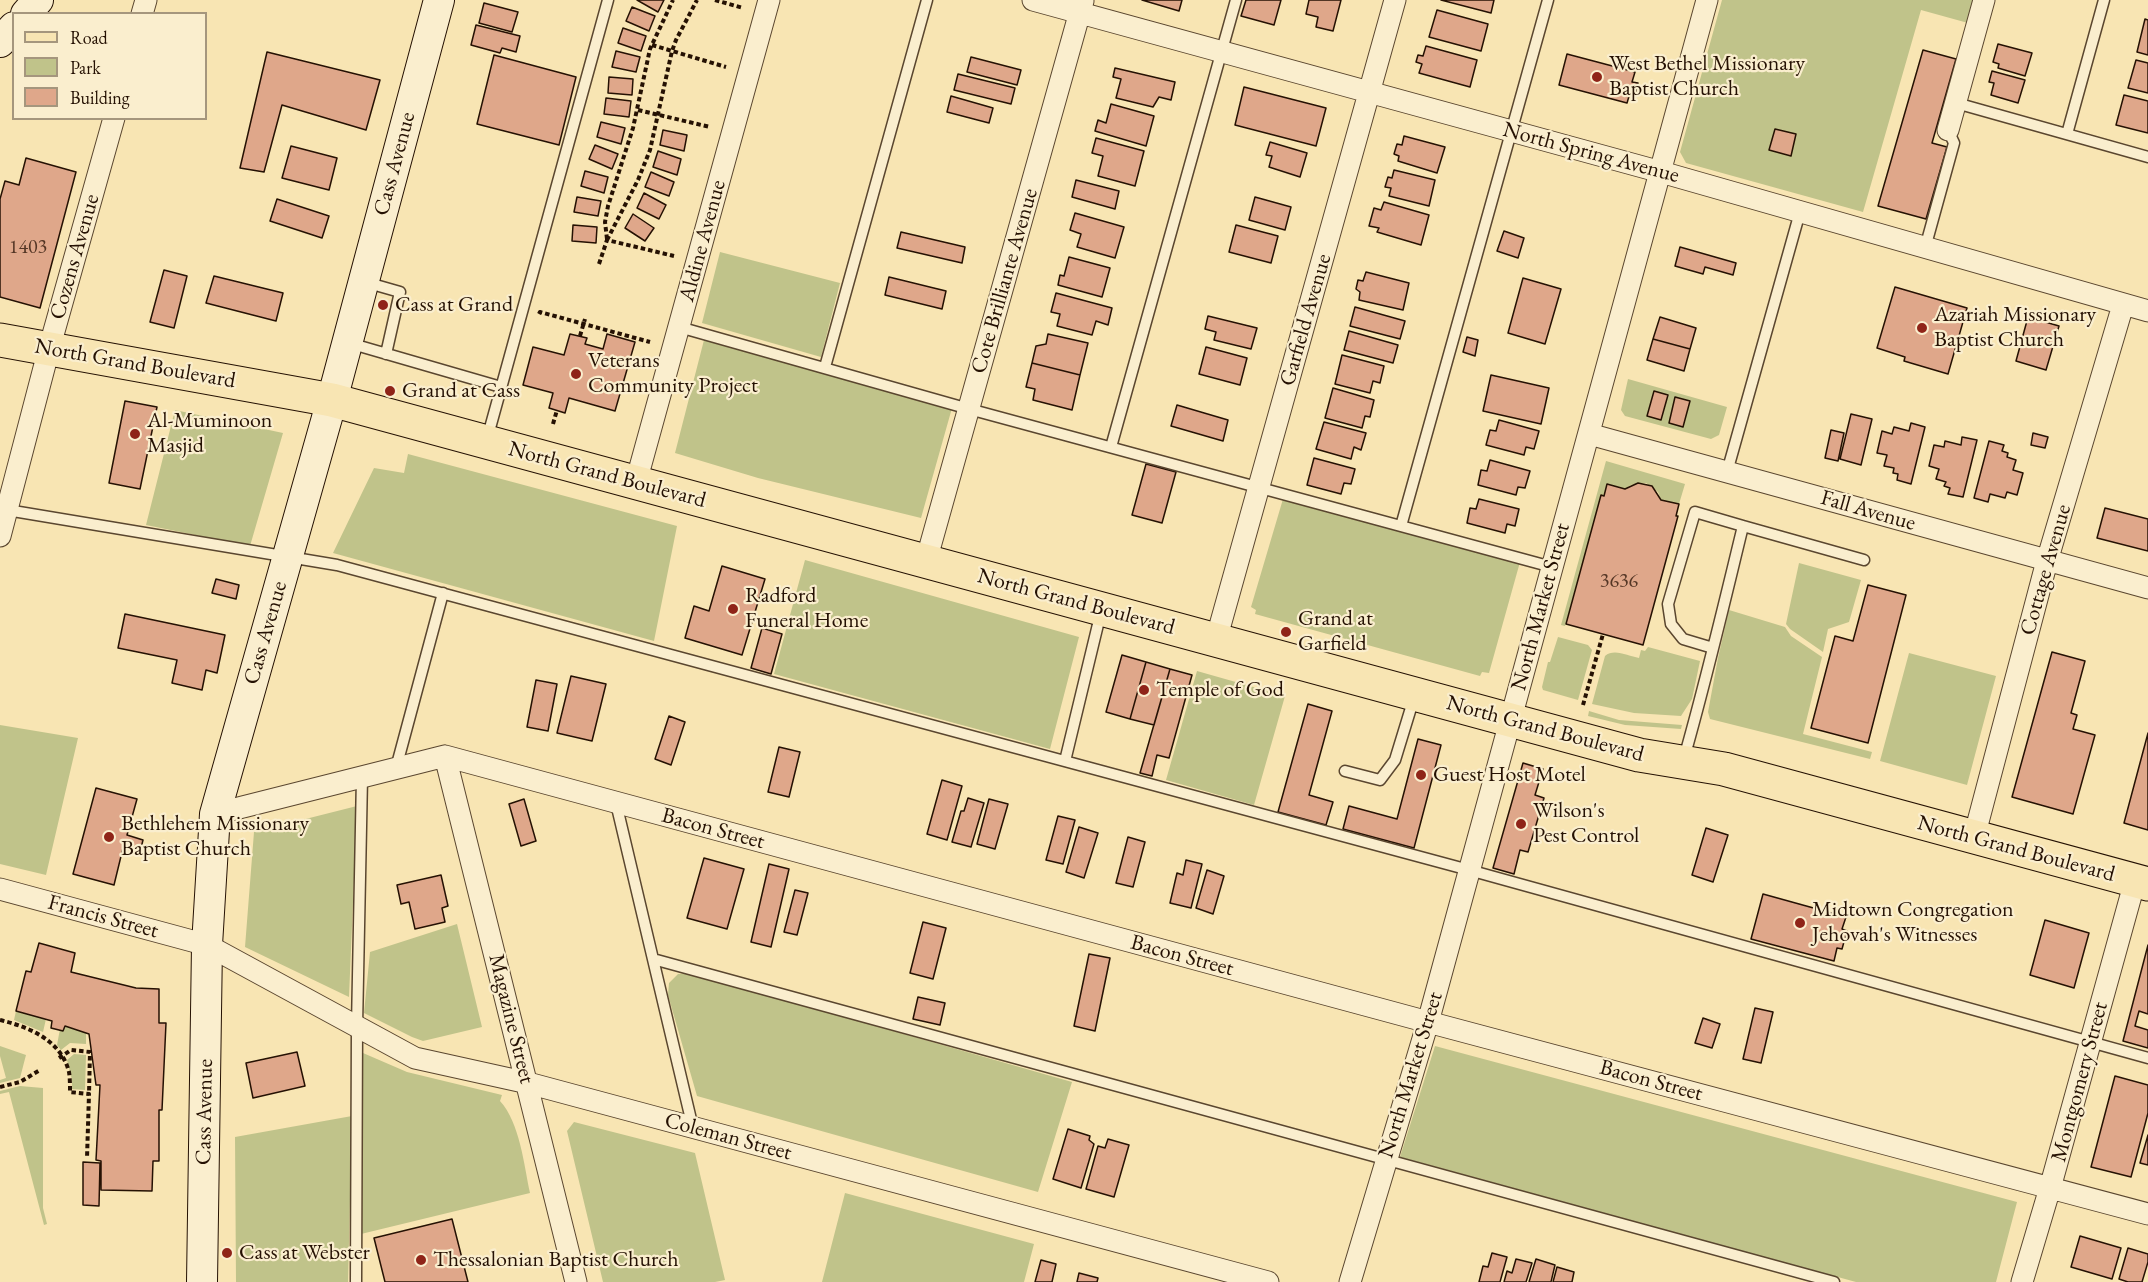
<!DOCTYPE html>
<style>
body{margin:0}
#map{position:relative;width:2148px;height:1282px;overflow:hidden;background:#f8e5b3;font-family:"EB Garamond",serif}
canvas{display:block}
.legend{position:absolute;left:12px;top:12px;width:195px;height:108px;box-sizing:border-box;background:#faeece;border:2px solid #a5967d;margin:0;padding:8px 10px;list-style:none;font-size:18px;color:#251103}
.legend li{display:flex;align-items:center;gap:12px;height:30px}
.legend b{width:30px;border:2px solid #a5967d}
</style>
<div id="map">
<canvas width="2148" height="1282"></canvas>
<ul class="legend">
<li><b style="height:8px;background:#f8e5b3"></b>Road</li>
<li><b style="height:16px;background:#c0c38a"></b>Park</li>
<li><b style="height:16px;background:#dfa78a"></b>Building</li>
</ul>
</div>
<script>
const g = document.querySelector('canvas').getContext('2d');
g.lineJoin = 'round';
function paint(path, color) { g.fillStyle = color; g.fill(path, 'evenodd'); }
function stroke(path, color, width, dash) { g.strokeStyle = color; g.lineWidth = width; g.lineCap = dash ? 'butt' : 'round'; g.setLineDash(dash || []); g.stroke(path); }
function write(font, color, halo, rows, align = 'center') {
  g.font = font + ' "EB Garamond",serif'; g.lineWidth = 4.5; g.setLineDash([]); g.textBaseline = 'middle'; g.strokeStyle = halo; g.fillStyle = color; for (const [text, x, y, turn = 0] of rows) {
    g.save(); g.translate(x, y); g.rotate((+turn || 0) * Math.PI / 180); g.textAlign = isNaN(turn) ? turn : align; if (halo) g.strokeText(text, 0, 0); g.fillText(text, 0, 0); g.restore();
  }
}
paint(new Path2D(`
 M1722 0H1974L1968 23 1921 10 1863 212 1686 163 1680 152Z
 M720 252 840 283 821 357 702 323Z
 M704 340 952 408 921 518 758 478 675 453Z
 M1628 379 1727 407 1719 435 1711 439 1625 416 1621 410Z
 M175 410 283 433 250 546 146 525Z
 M408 454 677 526 654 641 333 553 374 468 404 473Z
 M1606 461 1685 484 1679 504 1661 500 1658 492 1646 483 1631 485 1625 489 1607 485 1604 496H1601L1565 626 1561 625Z
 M1283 499 1520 562 1489 673 1482 672 1480 676 1255 614 1256 610 1251 607Z
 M805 560 1079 637 1050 749 774 674Z
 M1799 563 1861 580 1849 622 1828 629 1823 652 1790 629 1786 624Z
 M1729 610 1785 627 1791 636 1822 657 1803 734 1872 752 1870 759 1710 719 1708 712 1718 658Z
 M1558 637 1588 645 1592 650 1578 700 1543 690 1542 687 1548 662H1550Z
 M1648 647 1700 661 1692 699 1681 716 1634 713 1592 704 1605 656C1614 648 1628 656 1639 658L1641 650 1645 651Z
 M1909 653 1996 676 1967 785 1880 761Z
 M1197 671 1285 696 1254 805 1166 780Z
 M1589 711 1619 720 1682 725 1681 729 1625 725 1588 716Z
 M0 725 78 738 46 875 0 864Z
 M357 806 349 997 245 947 254 832Z
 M457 924 482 1027 423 1041 412 1037 364 1013 370 952Z
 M690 973 1072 1082 1038 1192 697 1096 668 995 669 983 678 974Z
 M16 1011 46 1019 43 1032 14 1020Z
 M65 1026 86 1033V1044L70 1043 61 1050 57 1045 60 1029 63 1030Z
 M0 1046 26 1055 20 1078 0 1083V1080L6 1078 0 1056Z
 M1435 1046 2017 1202 1996 1282H1856L1400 1157Z
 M363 1053 407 1072 502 1095 500 1101C520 1123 524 1165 530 1193L361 1234Z
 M74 1054 86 1055 85 1090 72 1089V1080L67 1060Z
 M20 1086 43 1088V1208L47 1224 44 1225 9 1092 0 1094V1091Z
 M352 1116 348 1282H236L235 1137Z
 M574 1122 695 1153 725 1280 715 1282H603L567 1131Z
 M845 1193 1034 1244 1024 1282H822Z`), '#c0c38a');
const building = new Path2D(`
 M637 0H664L658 12Z
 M1142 0H1182L1179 11Z
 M1246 0H1281L1274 25 1241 16Z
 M1309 0H1341L1333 31 1316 27 1318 17 1306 14Z
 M1441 0H1494L1491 13Z
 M484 3 518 12 512 32 479 23Z
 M632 7 655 16 649 31 626 21Z
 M1437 10 1488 24 1481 51 1429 37Z
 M2145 19 2148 20V55L2137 52Z
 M476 25 520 36 516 52 502 48 500 53 471 45Z
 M623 28 646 36 641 51 618 43Z
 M1998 44 2032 53 2025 76 1998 68 1999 64 1993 62Z
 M1426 46 1477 60 1470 87 1419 73 1422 64 1416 62 1418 55 1423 56Z
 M1923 50 1956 59 1932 143 1947 147 1926 219 1878 206Z
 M616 51 640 57 636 72 612 67Z
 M267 52 380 80 366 130 282 105 264 172 240 168Z
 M1567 54 1635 72 1632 82 1638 83 1635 95 1630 93 1627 103 1559 85Z
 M494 55 576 77 559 145 477 124Z
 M971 57 1021 70 1017 85 967 72Z
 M2136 60 2148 63V93L2128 88Z
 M1115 68 1175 82 1171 100 1159 97 1153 107 1116 98 1121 79 1113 77Z
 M1992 71 2025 80 2018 103 1991 95 1994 83 1989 82Z
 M958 74 1015 88 1011 104 954 90Z
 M609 77 633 79 632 95 608 93Z
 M1244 87 1326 108 1316 146 1235 125Z
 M2124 95 2148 101V133L2116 125Z
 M951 96 993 108 989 123 947 112Z
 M606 98 631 101 629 117 604 114Z
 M1111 104 1154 116 1146 146 1095 131 1098 120 1106 123Z
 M601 122 625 128 621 144 597 137Z
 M1775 129 1796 134 1791 156 1769 150Z
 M663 130 687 135 684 151 660 145Z
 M1404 136 1445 147 1437 173 1398 161 1399 156 1394 154 1397 144 1402 145Z
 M1096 138 1144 151 1135 186 1098 176 1103 156 1092 153Z
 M1270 142 1307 153 1300 177 1269 167 1272 156 1266 155Z
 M595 145 618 154 612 169 589 159Z
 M291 146 337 158 329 190 282 178Z
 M658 151 681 159 677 175 653 167Z
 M26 158 76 172 40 308 0 297V199L5 181 19 185Z
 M1394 170 1435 180 1429 206 1389 196 1391 188 1385 187 1388 177 1392 178Z
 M585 171 608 177 604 193 581 186Z
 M651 172 674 182 669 196 645 187Z
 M1076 180 1119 191 1115 209 1072 197Z
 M644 193 666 205 659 219 637 208Z
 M577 197 601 201 598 216 574 212Z
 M1255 197 1291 207 1285 230 1249 220Z
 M277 199 329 216 322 238 270 221Z
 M1384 202 1429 215 1421 245 1377 232 1379 228 1369 226 1374 208 1381 210Z
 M1075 213 1124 227 1115 258 1077 247 1081 234 1070 230Z
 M633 214 654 228 645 241 625 228Z
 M573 225 597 227 596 243 572 241Z
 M1236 225 1278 236 1271 263 1229 252Z
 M1504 231 1524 238 1518 258 1497 251Z
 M901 232 965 247 962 263 897 248Z
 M1680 247 1736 263 1733 275 1705 267 1703 274 1675 266Z
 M1069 257 1110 268 1102 297 1058 285 1060 275 1064 276Z
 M164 270 187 276 174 328 150 322Z
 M1366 272 1409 283 1403 310 1359 300 1360 292 1356 289 1358 280 1363 281Z
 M214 276 283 293 276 321 206 303Z
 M889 277 946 291 942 309 885 295Z
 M1523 278 1561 289 1545 344 1508 333Z
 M1895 287 1967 308 1948 374 1904 361 1905 357 1877 348Z
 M1056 293 1112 308 1108 325 1096 321 1092 335 1057 326 1060 314 1051 312Z
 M1355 307 1405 321 1400 339 1350 326Z
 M1208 316 1257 328 1251 349 1214 340 1216 332 1205 329Z
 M1660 317 1696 328 1690 349 1653 339Z
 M2028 317 2059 326 2046 370 2016 361Z
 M1349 331 1398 345 1393 363 1344 350Z
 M570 334 587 338 585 344 603 349 607 334 635 342 615 411 569 398 565 413 549 408 553 393 523 385 533 347 564 355Z
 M1048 334 1088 343 1080 375 1032 363 1036 346 1046 344Z
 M1467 337 1478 340 1475 356 1463 352Z
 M1653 339 1690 349 1684 371 1647 360Z
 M1206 347 1247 358 1240 385 1199 374Z
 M1342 355 1384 366 1380 383 1373 381 1370 393 1335 384Z
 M1032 363 1080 375 1072 410 1033 400 1035 389 1026 387Z
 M1491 375 1549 388 1541 424 1483 411Z
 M1333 388 1374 400 1370 417 1365 416 1362 428 1325 418Z
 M1654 391 1668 395 1661 420 1647 416Z
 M1675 397 1690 401 1683 427 1669 423Z
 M125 401 157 407 140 489 109 483Z
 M1177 405 1228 420 1223 441 1171 426Z
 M1851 414 1872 419 1861 465 1840 459Z
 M1499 420 1539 431 1534 449 1526 447 1524 455 1486 445 1490 430 1496 431Z
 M1324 422 1366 433 1361 450 1354 447 1351 459 1316 449Z
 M1911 423 1925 427 1911 484 1897 480 1898 474 1893 473 1894 468 1884 466 1887 455 1877 453 1882 431 1892 434 1894 427 1909 431Z
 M1831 430 1844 433 1838 461 1825 458Z
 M2033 433 2048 437 2045 448 2031 445Z
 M1962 437 1977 440 1963 497 1948 494 1950 488 1944 486 1946 482 1936 479 1939 469 1929 466 1934 445 1944 447 1945 441 1961 445Z
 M1989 441 2004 445 2002 451 2008 453 2007 457 2016 460 2013 470 2023 473 2017 495 2007 492 2005 498 1990 494 1988 502 1974 498Z
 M1314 458 1355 469 1351 484 1344 483 1341 494 1307 485Z
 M1490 460 1530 471 1525 488 1518 487 1516 495 1478 485 1481 470 1487 471Z
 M1146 464 1176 472 1162 523 1132 515Z
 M1638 483 1652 486 1661 500 1679 504 1676 516H1678L1643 645 1566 624 1601 495 1604 496 1607 484 1625 489Z
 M1479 499 1519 509 1515 526 1507 524 1505 533 1467 523 1470 508 1476 509Z
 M2105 508 2148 519V551L2097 538Z
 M722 566 765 579 742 655 685 638 694 606 709 611Z
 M216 579 239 585 236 599 212 593Z
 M1868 585 1906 595 1868 743 1811 728 1835 636 1853 641Z
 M125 614 225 635 217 673 206 670 202 690 172 683 177 660 118 648Z
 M762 628 782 634 771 674 751 668Z
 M2052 652 2085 661 2071 713 2077 715 2073 729 2095 735 2073 814 2012 797Z
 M1122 655 1146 662 1130 719 1106 712Z
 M1146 662 1170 669 1154 725 1130 719Z
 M1170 669 1192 675 1169 758 1157 755 1152 776 1140 773Z
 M571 676 606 684 592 741 557 733Z
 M536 680 557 684 548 731 527 727Z
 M1308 704 1332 711 1309 795 1333 802 1326 825 1278 812Z
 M669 716 685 722 671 765 655 759Z
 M2148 733V830L2124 823Z
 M1418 739 1441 745 1414 848 1343 829 1349 806 1397 819Z
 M779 747 800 752 789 797 768 792Z
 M1523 763 1543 769 1535 795 1544 798 1528 852 1520 850 1514 874 1493 868Z
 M942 780 962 786 947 840 927 834Z
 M96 788 137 799 127 835 143 840 140 852 123 848 114 885 73 874Z
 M968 798 984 803 971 847 952 842 961 811H964Z
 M524 799 536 841 521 846 509 804Z
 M989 799 1008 804 995 849 977 844Z
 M1058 816 1075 820 1063 864 1046 860Z
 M1079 827 1098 833 1084 878 1066 872Z
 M1706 828 1728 835 1713 882 1692 875Z
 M1128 837 1145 842 1133 887 1116 883Z
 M704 858 744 869 727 929 687 918Z
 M1186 860 1202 864 1191 908 1170 903 1177 873 1183 875Z
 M769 864 789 869 771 947 751 942Z
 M1207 870 1224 876 1213 914 1196 908Z
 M441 875 448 906 442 908 445 922 415 929 409 902 401 904 397 885Z
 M795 890 808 893 797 935 784 932Z
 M1763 894 1846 917 1842 929 1847 931 1842 949 1837 948 1834 961 1751 939Z
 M2045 920 2089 933 2074 988 2030 975Z
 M923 922 946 928 933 979 910 973Z
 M39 943 75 953 71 972 136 988 159 989V1023H166L162 1110H159V1161H153L152 1191 101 1190V1161L96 1160 100 1085H96L89 1034 65 1026 63 1031 51 1028 52 1021 16 1011 26 971 31 972Z
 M2148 945V1014L2139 1011 2135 1026 2148 1030V1048L2123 1041Z
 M1089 954 1110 958 1095 1031 1074 1026Z
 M918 997 945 1003 940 1025 913 1019Z
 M1755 1008 1773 1012 1761 1063 1743 1059Z
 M1703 1018 1720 1024 1712 1048 1695 1043Z
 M297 1052 305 1086 253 1098 246 1063Z
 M2115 1076 2148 1085V1113L2131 1177 2091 1167Z
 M1068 1129 1090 1136 1089 1140 1094 1144 1081 1188 1053 1179Z
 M2148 1135V1165L2140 1163Z
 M1108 1139 1129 1145 1114 1197 1086 1189 1098 1146 1105 1148Z
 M83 1162 100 1163 99 1206 83 1205Z
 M452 1219 468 1282H385L374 1238Z
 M2080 1236 2121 1248 2112 1279 2071 1267Z
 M2128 1248 2148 1254V1262L2142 1282H2128L2119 1279Z
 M1492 1253 1507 1257 1500 1282H1479L1483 1266 1488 1267Z
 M1516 1259 1532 1263 1526 1282H1504L1507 1271 1512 1273Z
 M1536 1259 1555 1265 1551 1282H1529Z
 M1041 1260 1056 1264 1052 1282H1035Z
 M1557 1267 1574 1272 1572 1282H1553Z
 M1079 1273 1098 1278 1097 1282H1077Z`);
paint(building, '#dfa78a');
stroke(building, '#251103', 1.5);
const service = new Path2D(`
 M1956 103 2148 157
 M2067 134 2104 0
 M1925 248 1954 143 1948 130
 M365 282 400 292 386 354
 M679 327 969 409 1552 567
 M349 343 501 387
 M825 367 927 0
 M487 439 608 0
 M1111 447 1236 0
 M1727 472 1800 212
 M7 510 337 565 1469 870 2148 1058
 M1401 526 1548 0
 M1743 526 1864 560
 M1684 758C1706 681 1724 604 1743 526L1695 512 1668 604 1671 624 1683 639 1713 648
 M1065 761 1101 612
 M396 768 443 593
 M1345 771 1380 780 1395 760 1414 698
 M616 803 693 1128
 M653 959 1834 1282
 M356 1282 357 1026 362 777`);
const minor = new Path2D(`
 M1033 0 1661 172 2148 311
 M142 14 146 0
 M1948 130 1984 0
 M1589 434 2148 588
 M636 482 769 0
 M0 536 49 349 114 118
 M926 561 1083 1
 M1216 640 1395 0
 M445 756 576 1282
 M215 814 445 756 1428 1022 2148 1214
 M1974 837 2047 561 2123 305
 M0 889 207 945 415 1058 528 1083 1268 1282
 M1350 1282 1428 1022 1707 0
 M2022 1282 2050 1188 2135 881`);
const secondary = new Path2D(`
 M26 14 38 0
 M0 42 14 27
 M202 1282 207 945 215 814 332 400 439 0`);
const primary = new Path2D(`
 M0 340 332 400 1639 755 1724 769 2148 884`);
stroke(service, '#5a462f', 13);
stroke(minor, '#5a462f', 23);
stroke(secondary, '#251103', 32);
stroke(primary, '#251103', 35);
stroke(new Path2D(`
 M715 0 743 8
 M652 45 726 67
 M638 110 710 127
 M607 239 605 222 608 206 633 128 650 49 673 0
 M607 240 638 180 650 150 672 51 676 40 697 0
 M599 264 607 240 674 256
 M539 314 540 312 650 342
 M580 336 585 319
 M553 424 557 410
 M1583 705 1603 634
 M0 1020C29 1027 61 1040 69 1072 70 1078 70 1086 70 1092L89 1094 87 1158
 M59 1058 71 1050 90 1052 89 1094
 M0 1087 20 1082 40 1070`), '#251103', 4, [4.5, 3]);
stroke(service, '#faeece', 10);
stroke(minor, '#faeece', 21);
stroke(secondary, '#faeece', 30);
stroke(primary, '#f8e5b3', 33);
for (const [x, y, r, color] of [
 [1597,77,6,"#8f2418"],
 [383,305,6,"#8f2418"],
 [1922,328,6,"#8f2418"],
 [576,374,6,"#8f2418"],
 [390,391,6,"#8f2418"],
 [135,434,6,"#8f2418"],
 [733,609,6,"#8f2418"],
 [1286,632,6,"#8f2418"],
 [1144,690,6,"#8f2418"],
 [1421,775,6,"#8f2418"],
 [1521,824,6,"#8f2418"],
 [109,837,6,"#8f2418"],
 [1800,923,6,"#8f2418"],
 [227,1253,6,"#8f2418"],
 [421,1260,6,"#8f2418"]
]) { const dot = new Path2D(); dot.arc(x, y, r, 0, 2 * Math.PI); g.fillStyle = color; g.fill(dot); stroke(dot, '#faeece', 2); }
write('20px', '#543625', null, [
 ["1403",28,248],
 ["3636",1619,582]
]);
write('22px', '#251103', '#faeece', [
 ["West Bethel Missionary",1609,64],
 ["Baptist Church",1609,89],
 ["Cass at Grand",395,305],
 ["Azariah Missionary",1934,315],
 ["Baptist Church",1934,340],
 ["Veterans",588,361],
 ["Community Project",588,386],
 ["Grand at Cass",402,391],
 ["Al-Muminoon",147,421],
 ["Masjid",147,446],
 ["Radford",745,596],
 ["Funeral Home",745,621],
 ["Grand at",1298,619],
 ["Garfield",1298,644],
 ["Temple of God",1156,690],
 ["Guest Host Motel",1433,775],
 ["Wilson's",1533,811],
 ["Pest Control",1533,836],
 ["Bethlehem Missionary",121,824],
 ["Baptist Church",121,849],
 ["Midtown Congregation",1812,910],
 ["Jehovah's Witnesses",1812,935],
 ["Cass at Webster",239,1253],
 ["Thessalonian Baptist Church",433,1260]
], 'left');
write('22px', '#251103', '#faeece', [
 ["North Spring Avenue",1591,153,15],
 ["Cass Avenue",395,164,-75],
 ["Aldine Avenue",703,241,-75],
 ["Cozens Avenue",75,257,-74],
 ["Cote Brilliante Avenue",1005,281,-74],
 ["Garfield Avenue",1306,320,-74],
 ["North Grand Boulevard",135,364,10],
 ["North Grand Boulevard",607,475,15],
 ["Fall Avenue",1868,511,16],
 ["Cottage Avenue",2046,570,-74],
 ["North Grand Boulevard",1076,602,15],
 ["North Market Street",1541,607,-75],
 ["Cass Avenue",266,633,-74],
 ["North Grand Boulevard",1545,729,15],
 ["Bacon Street",713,829,15],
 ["North Grand Boulevard",2016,849,15],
 ["Francis Street",103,917,15],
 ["Bacon Street",1182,956,15],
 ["Magazine Street",511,1019,76],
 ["North Market Street",1411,1075,-73],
 ["Bacon Street",1651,1081,15],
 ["Montgomery Street",2080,1082,-75],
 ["Cass Avenue",205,1112,-89],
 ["Coleman Street",728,1137,15]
]);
</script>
